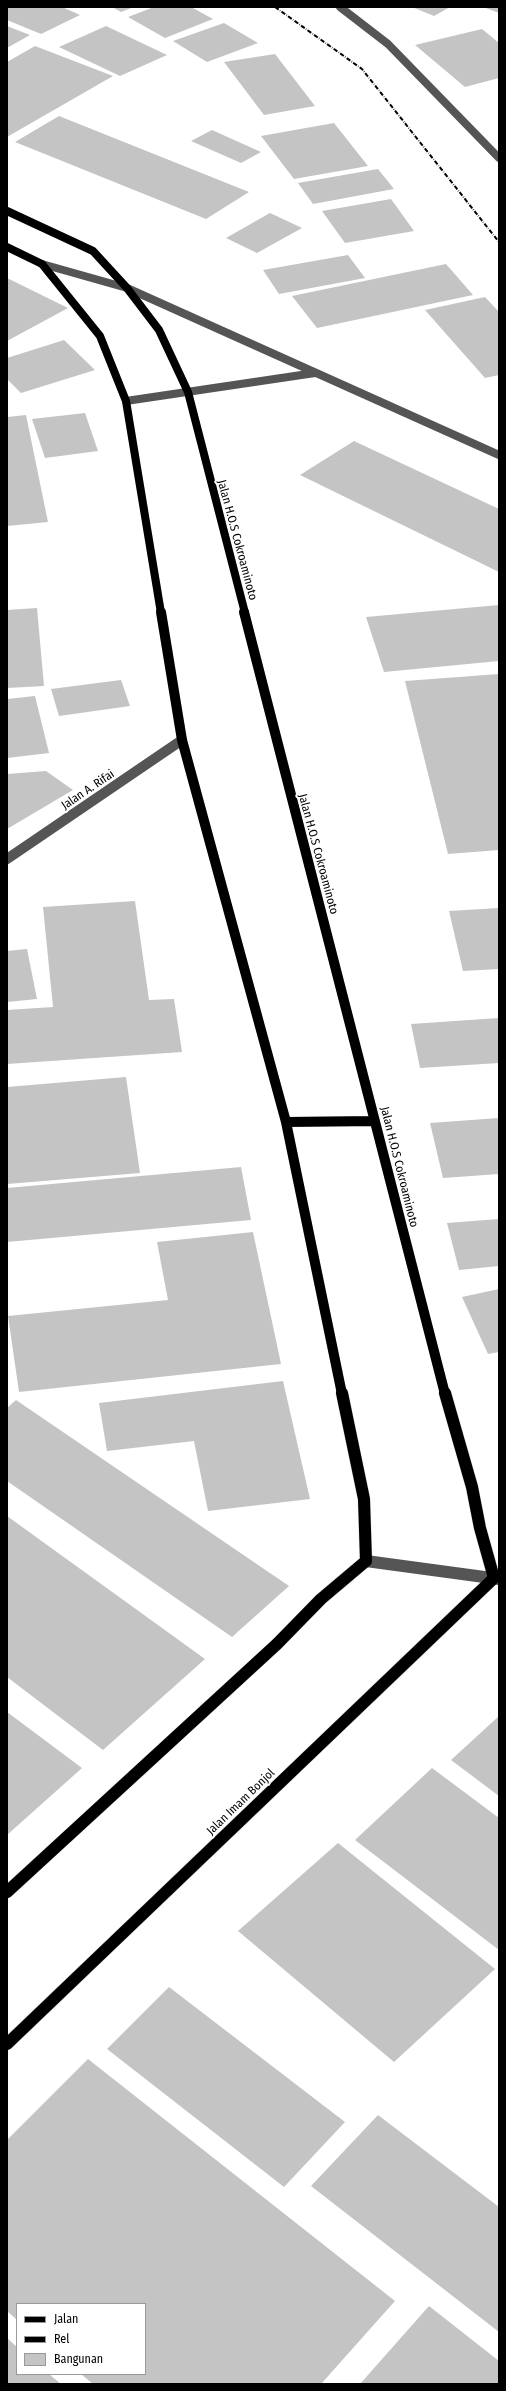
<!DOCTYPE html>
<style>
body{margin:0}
#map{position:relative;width:506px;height:2391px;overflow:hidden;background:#fff;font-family:"Fira Sans Condensed",sans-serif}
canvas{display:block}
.frame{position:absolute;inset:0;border:8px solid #000;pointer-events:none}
.legend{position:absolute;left:16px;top:2303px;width:130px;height:72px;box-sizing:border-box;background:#fff;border:1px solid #999;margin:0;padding:5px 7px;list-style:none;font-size:12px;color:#000}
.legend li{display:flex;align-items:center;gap:8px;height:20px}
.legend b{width:20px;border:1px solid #999}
</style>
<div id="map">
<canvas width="506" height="2391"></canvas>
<div class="frame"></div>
<ul class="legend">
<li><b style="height:5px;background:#000"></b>Jalan</li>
<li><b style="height:5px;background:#000"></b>Rel</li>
<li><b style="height:11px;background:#c4c4c4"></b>Bangunan</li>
</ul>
</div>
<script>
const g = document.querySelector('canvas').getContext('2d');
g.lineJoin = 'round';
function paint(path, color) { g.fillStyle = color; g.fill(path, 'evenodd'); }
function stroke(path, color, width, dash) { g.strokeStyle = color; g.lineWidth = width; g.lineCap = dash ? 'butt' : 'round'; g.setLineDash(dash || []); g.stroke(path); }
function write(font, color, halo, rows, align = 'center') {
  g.font = font + ' "Fira Sans Condensed",sans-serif'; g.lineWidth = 4; g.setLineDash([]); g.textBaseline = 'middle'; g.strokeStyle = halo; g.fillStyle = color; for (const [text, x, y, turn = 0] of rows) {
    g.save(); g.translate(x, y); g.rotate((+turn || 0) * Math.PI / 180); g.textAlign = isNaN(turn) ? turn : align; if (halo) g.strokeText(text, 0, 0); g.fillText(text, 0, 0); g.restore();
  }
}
paint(new Path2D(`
 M7 7H62L80 15 41 34 7 20Z
 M112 7H134L121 12Z
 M154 7H191L213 19 165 38 128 17Z
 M412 7H450L434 16Z
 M483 7H499V13Z
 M224 23 258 43 207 62 173 41Z
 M7 26 30 35 7 48Z
 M106 26 167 55 120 76 59 47Z
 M482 29 499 43V78L465 87 415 45Z
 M35 46 113 76 7 137V62Z
 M275 54 315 106 264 115 224 62Z
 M59 116 249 192 206 219 15 142Z
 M334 123 368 166 294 179 261 136Z
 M212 130 261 152 241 163 191 141Z
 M378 169 394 189 313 204 298 183Z
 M391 199 414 231 345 243 322 211Z
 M270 213 302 228 257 253 226 238Z
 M348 255 365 278 279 294 263 270Z
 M446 264 473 295 317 328 292 296Z
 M7 278 68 308 7 341Z
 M485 297 499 312V375L485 378 425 310Z
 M64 340 95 370 21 393 7 379V358Z
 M85 413 98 451 45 458 32 419Z
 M26 415 48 522 7 526V417Z
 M354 441 499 509V572L300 475Z
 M499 605V661L384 672 366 617Z
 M37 608 44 686 7 688V610Z
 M499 674V850L448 854 405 681Z
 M121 680 130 706 59 716 51 689Z
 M35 696 49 753 7 758V699Z
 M46 771 73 790 7 829V774Z
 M135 901 149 1000 174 999 182 1052 7 1064V1010L53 1007 43 907Z
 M499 908V969L463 971 449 911Z
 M27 949 37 999 7 1002V951Z
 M499 1018V1063L420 1068 411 1024Z
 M126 1077 140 1173 7 1184V1087Z
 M499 1118V1174L443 1178 430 1123Z
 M241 1167 251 1220 7 1242V1188Z
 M499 1219V1266L459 1270 447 1223Z
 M253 1232 281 1364 19 1392 8 1316 168 1300 157 1242Z
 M499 1289V1352L488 1354 462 1297Z
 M283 1381 310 1499 208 1511 194 1441 107 1451 99 1403Z
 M16 1400 289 1586 232 1637 7 1481V1408Z
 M7 1516 205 1659 103 1750 7 1677Z
 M7 1712 82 1768 7 1835Z
 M499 1716V1796L451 1760Z
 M432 1768 499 1818V1950L355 1840Z
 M338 1843 495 1969 394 2062 238 1931Z
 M169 1987 345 2122 284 2187 107 2049Z
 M88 2059 395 2301 321 2384H93L81 2374H145V2304H17V2320L7 2311V2140Z
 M378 2115 499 2207V2332L311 2186Z
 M429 2306 499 2361V2384H360Z
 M7 2338 17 2347V2374H49L61 2384H7Z`), '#c4c4c4');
const majorFar2 = new Path2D(`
 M7 211 93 251 127 288 159 330 188 392 245 613
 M7 247 42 264 100 336 126 401 161 613`);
const majorFar1 = new Path2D(`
 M161 612 182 740 286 1122 342 1394
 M244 612 445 1394
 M286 1122 375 1121`);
const major = new Path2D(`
 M7 1892 277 1644 321 1599 366 1561 364 1499 342 1393
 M7 2044 494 1578 480 1528 472 1487 445 1393`);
stroke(majorFar2, '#dbdbdb', 8);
stroke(majorFar1, '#dbdbdb', 10);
stroke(major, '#dbdbdb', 13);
stroke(new Path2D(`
 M340 7 388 44 499 158
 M42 264 127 288 499 455
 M126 401 315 373`), '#555', 8);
stroke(new Path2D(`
 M7 859 182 740`), '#555', 10);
stroke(new Path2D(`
 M366 1561 499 1579`), '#555', 12);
stroke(majorFar2, '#000', 8);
stroke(majorFar1, '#000', 10);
stroke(major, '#000', 12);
stroke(new Path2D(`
 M275 7 362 69 499 242`), '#000', 2, [4.5, 1.5, 0.5, 1.5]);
write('12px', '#000', '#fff', [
 ["Jalan H.O.S Cokroaminoto",237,540,75],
 ["Jalan A. Rifai",88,790,-34],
 ["Jalan H.O.S Cokroaminoto",318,854,75],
 ["Jalan H.O.S Cokroaminoto",399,1167,76],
 ["Jalan Imam Bonjol",241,1802,-44]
]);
</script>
